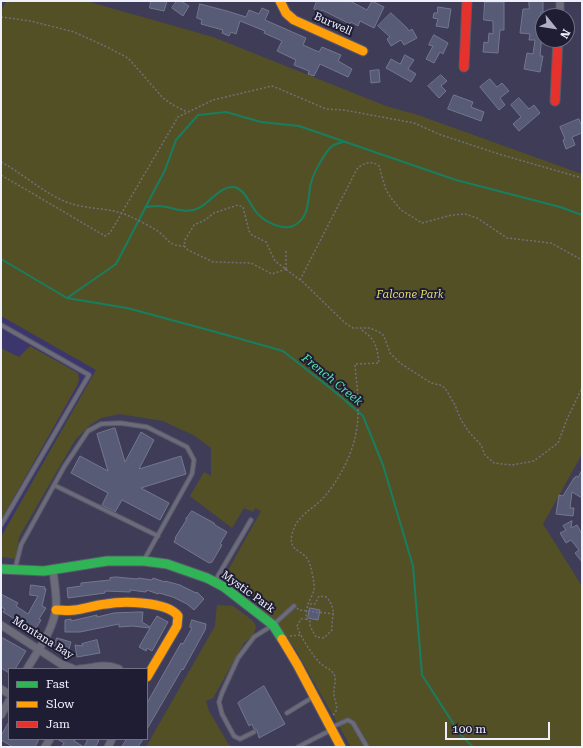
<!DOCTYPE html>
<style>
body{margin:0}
#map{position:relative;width:583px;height:748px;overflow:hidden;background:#3f3c58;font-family:"Roboto Serif",serif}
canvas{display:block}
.frame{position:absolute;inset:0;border:2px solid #efeffc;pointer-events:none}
.legend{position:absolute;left:8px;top:668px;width:140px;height:72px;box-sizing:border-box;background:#1e1d34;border:1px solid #727184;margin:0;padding:5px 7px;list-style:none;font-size:12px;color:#efeffc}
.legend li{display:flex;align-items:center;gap:8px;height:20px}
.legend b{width:20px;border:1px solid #727184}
.north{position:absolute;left:535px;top:8px;width:40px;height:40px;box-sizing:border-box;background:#1e1d34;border:1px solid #727184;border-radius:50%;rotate:120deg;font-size:11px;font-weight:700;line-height:16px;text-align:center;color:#efeffc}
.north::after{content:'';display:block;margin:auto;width:14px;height:18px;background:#b1b0c3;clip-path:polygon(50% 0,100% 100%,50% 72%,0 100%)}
.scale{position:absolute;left:445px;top:722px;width:105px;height:18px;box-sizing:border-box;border:2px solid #efeffc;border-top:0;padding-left:5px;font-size:12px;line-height:14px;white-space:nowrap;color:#efeffc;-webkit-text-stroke:3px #1e1d34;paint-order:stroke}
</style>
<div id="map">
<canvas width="583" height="748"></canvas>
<div class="frame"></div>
<ul class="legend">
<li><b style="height:5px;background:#30b455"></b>Fast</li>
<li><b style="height:5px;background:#ff9f0a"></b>Slow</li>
<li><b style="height:5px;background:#e5322d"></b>Jam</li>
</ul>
<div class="north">N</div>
<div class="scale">100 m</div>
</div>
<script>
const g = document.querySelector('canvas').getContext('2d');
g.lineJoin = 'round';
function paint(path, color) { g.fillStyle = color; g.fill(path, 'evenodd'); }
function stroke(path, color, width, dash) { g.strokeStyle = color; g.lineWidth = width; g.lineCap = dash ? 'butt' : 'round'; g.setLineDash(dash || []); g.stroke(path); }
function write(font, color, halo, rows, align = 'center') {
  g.font = font + ' "Roboto Serif",serif'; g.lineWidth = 4; g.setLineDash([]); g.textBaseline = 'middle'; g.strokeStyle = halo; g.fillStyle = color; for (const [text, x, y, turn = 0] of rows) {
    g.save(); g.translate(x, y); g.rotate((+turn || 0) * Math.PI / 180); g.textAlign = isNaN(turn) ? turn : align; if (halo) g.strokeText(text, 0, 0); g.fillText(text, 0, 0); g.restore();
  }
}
paint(new Path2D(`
 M1 316 97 369 1 537Z`), '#3b366c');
paint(new Path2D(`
 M7 1H86L213 37 386 106 418 115 582 174V454L543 524 582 586V747H351L297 652 287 637 267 614 252 599 231 584 226 574 261 511 255 508 253 512 244 508 232 528 190 496 204 472 211 476V448L195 436 163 421 119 414 101 418 90 425 75 440 19 537 16 559 1 557V537L96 370 1 316V10Z
 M30 346 78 373 79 379 78 384 1 520V348L19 357Z
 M217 605 233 606 252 620 256 626 254 634 244 643 213 698 206 701 209 711 229 745 242 747H146L215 626Z`), '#545025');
stroke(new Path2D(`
 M145 207C149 207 153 206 157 206 172 206 184 215 199 208 210 203 223 182 237 188 248 193 251 209 260 216 265 221 272 224 278 226 282 227 289 228 293 226 311 218 307 198 311 183 313 174 325 152 332 146 335 144 339 143 343 142
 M1 259 67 298 127 308 216 332 283 351 334 391 363 416 383 465 413 566 422 675 460 734 473 747
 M67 298 116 264 165 170 176 140 198 115 226 112 261 122 299 126 456 180 560 207 582 215`), '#187e60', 2);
const building = new Path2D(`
 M151 1H167L164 11 150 8Z
 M177 1H181L189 6 183 16 172 8Z
 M317 1H350L367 10 372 1 384 7 374 28 360 21 358 26 351 22 350 24 322 10 321 12 314 9Z
 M529 1H543V12H541L540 24H543L540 56H543L540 72 524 69 527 53 533 54 535 40H529L530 34 520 33 523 9H529Z
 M485 2H504V30H500L498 53 483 52 484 42 488 43 489 33 493 34V21L484 20Z
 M200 4 227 11 246 17 249 10 259 14 262 8 269 11 265 20 306 38 303 45 319 52 322 47 341 55 338 61 352 69 348 77 320 64 314 76 308 74 309 71 294 65 296 60 277 51 282 41 264 33 265 31 240 21 236 34 231 32 229 36 222 33 223 30 201 24 202 20 197 18Z
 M438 7 451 9 448 28 436 26 438 19 433 18 434 13H437Z
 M391 13 407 28 409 31 412 29 417 38 404 45 401 40 391 46 387 39 390 37 378 26Z
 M434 35 448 43 443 54 440 52 434 63 426 59 433 46 429 45Z
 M405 55 414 60 408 69 416 74 411 82 386 68 391 59 400 64Z
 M379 70 380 82 371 83 370 71Z
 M441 75 447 81 441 86 446 91 439 98 428 86Z
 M490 79 497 87 502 83 509 91 500 98 505 105 499 110 480 87Z
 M454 95 473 102 471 107 484 112 481 121 448 109Z
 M519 98 529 109 534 105 540 113 519 131 513 124 521 117 511 105Z
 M579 119 582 127V133L572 137 575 145 566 149 563 140 565 139 560 127Z
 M115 428 125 462 141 432 154 440 139 469 181 456 186 474 141 488 169 503 160 520 122 500 115 512 102 505 108 493 71 473 80 456 108 471 97 434Z
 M582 470V498L572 492 570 508H574L573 516 556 514 559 495 563 496 574 478H575L576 476 578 477Z
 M192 511 214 523 215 525 227 532 220 544 222 545 212 562 209 563 174 542 176 538H175L187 519H186Z
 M572 521 571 528 577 525 582 534V562L575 553 579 550 571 540 566 543 560 533 566 530 563 526Z
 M116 577 137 579 138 578 152 580 153 578 165 582V581L180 585 196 593 197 592 204 599 194 610 187 604 173 597 159 593 158 594 147 590 146 592 130 590V592L105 591V593L68 598 67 588 81 586V583L110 580V578Z
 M31 585 45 587 44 589H46L42 606 46 608 39 619 41 620 33 633 27 629 28 627 3 612 5 609 1 607V594L18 603 16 606 28 614 38 596 30 595Z
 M310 608 320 610 318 620 308 618Z
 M138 612H143L142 622 150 627 157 616 168 622 152 651 147 648 146 651 139 647 150 628 132 626 119 627V624L80 632H65V620L71 619V621L97 615V617L114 613Z
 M192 620 206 624 205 630 183 670 182 669 147 729V703L181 643 183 644 192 628 190 627Z
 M1 637 26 651 15 669H9V673L1 668Z
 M57 638 71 642 68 652 54 648Z
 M97 640 100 653 77 657 75 645 83 646 82 644Z
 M264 686 285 724 259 738 257 730 254 729 252 724 249 726 238 703Z
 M9 722V739H39L35 747H13L1 740V736Z
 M57 739H76L74 741 84 747 88 739H96L99 741 95 747H61L64 743Z
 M127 739H143L138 747H122Z`);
paint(building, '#575b75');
stroke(building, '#73778e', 1);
const lane = new Path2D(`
 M1 325 89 375 1 525
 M54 485 158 536
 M15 569 21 545 64 467 88 431 101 424 120 423 147 427 187 447 194 460 192 474 144 560
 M215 581 251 520
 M287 713 313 697
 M332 727 348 720 353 723 367 747
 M254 732 240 739 234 736 222 714 219 702 222 693 238 658 254 637 273 625 294 606
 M298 747 331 730`);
const street = new Path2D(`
 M560 16V1
 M1 625 61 664 74 669
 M27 669C38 650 54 629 56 607 57 595 54 582 53 569
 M79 669C95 668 103 663 119 669
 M1 689 9 694
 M1 715 9 701
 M45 747 50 739
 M108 747 112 739`);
const fast = new Path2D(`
 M1 569 44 571 107 561H144L167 564 207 578 224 587 273 625 282 639`);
const slow = new Path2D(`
 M280 1 286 13 294 20 363 51
 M56 610C62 610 69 611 75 610 85 609 95 605 106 604 122 601 167 601 178 616L177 626 147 677
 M282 639 297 664 341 747`);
const jam = new Path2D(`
 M464 67 467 1
 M555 101 558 40`);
stroke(lane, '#59586c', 5.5);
stroke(street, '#59586c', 9);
stroke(fast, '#59586c', 11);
stroke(slow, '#59586c', 11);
stroke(jam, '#59586c', 11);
stroke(new Path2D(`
 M1 17 31 21 74 32 107 47 128 58 163 98 173 105 187 112
 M1 162C24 174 44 194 69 203 89 210 110 207 129 216 138 220 150 226 159 232 169 240 169 246 184 246
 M1 175 105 236 110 233 178 117 213 100 272 86 282 90 326 109 344 110 414 123 441 135 502 155 582 178
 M286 251V269
 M286 269 272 274 251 263 213 262 188 250 184 246 185 240 194 225 205 220 214 213 238 205 243 207 249 231 252 235 266 242 275 261 304 283 345 323 353 328H370L379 332 384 336 390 353 400 363 431 383 440 385 445 388 455 405 461 420 469 432 481 445 485 455 494 463 512 465 534 461 558 443 567 419 582 388
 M300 280 357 169C363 163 372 160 379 166L386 190 391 198 401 210 422 223 452 215 465 214 477 218 507 238 551 243 582 260
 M297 608 299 610 334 614
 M306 619 310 621V626L316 637 324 638 332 630C331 613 338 614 327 597L319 596 315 604H308
 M290 636 300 635
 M333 715C340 708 335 704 334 695 333 690 336 683 335 677 333 669 325 668 320 663 312 655 300 636 297 626L301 619H306C306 614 307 608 308 604 310 599 313 594 314 590 315 585 311 564 308 560 302 549 288 552 292 534 297 514 313 510 325 496 344 473 358 443 358 413 359 397 356 380 355 364L379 363C377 346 375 338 360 329`), '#6f6f7d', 1.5, [2, 2]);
stroke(lane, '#6b6b79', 3.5);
stroke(street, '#6b6b79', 7);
stroke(fast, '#30b455', 9);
stroke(slow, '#ff9f0a', 9);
stroke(jam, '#e5322d', 9);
write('11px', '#efeffc', '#1e1d34', [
 ["Burwell",333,24,24],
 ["Mystic Park",248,592,36],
 ["Montana Bay",43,638,32]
]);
write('italic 11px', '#e5dc65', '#1e1d34', [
 ["Falcone Park",410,295]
]);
write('italic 12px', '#5ae2af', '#1e1d34', [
 ["French Creek",332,380,39]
]);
</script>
